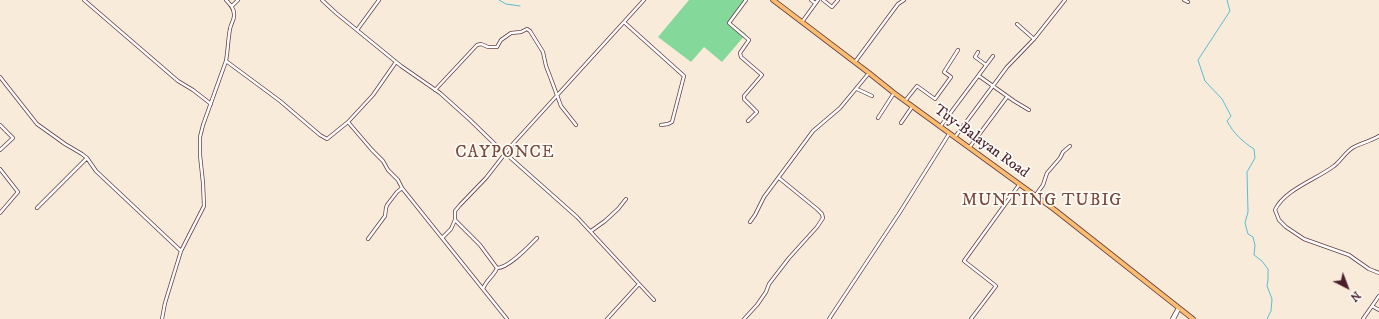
<!DOCTYPE html>
<style>
body{margin:0}
#map{position:relative;width:1379px;height:319px;overflow:hidden;background:#f8ebda;font-family:"IM FELL DW Pica",serif}
canvas{display:block}
.north{position:absolute;left:1327px;top:267px;width:40px;height:40px;-webkit-text-stroke:3px #fdfcf7;paint-order:stroke;rotate:138deg;font-size:11px;font-weight:700;line-height:16px;text-align:center;color:#4a1f2b}
.north::after{content:'';display:block;margin:auto;width:14px;height:18px;background:#4a1f2b;clip-path:polygon(50% 0,100% 100%,50% 72%,0 100%)}
</style>
<div id="map">
<canvas width="1379" height="319"></canvas>
<div class="north">N</div>
</div>
<script>
const g = document.querySelector('canvas').getContext('2d');
g.lineJoin = 'round';
function paint(path, color) { g.fillStyle = color; g.fill(path, 'evenodd'); }
function stroke(path, color, width, dash) { g.strokeStyle = color; g.lineWidth = width; g.lineCap = dash ? 'butt' : 'round'; g.setLineDash(dash || []); g.stroke(path); }
function write(font, color, halo, rows, align = 'center') {
  g.font = font + ' "IM FELL DW Pica",serif'; g.lineWidth = 3.5; g.setLineDash([]); g.textBaseline = 'middle'; g.strokeStyle = halo; g.fillStyle = color; for (const [text, x, y, turn = 0] of rows) {
    g.save(); g.translate(x, y); g.rotate((+turn || 0) * Math.PI / 180); g.textAlign = isNaN(turn) ? turn : align; if (halo) g.strokeText(text, 0, 0); g.fillText(text, 0, 0); g.restore();
  }
}
paint(new Path2D(`
 M689 0H747L731 23 746 34 722 62 704 47 691 62 658 37Z`), '#84d89a');
stroke(new Path2D(`
 M499 0 506 4 520 6
 M1227 0 1230 11 1198 60 1205 81 1222 99 1231 116 1227 121C1234 134 1242 141 1254 149L1255 158 1247 172 1248 212 1245 223 1248 234 1253 237 1255 245 1254 255 1262 261 1268 269V280L1267 286 1272 299 1271 311 1267 319`), '#58bcd6', 1);
const street = new Path2D(`
 M84 0 178 81 193 90 211 104
 M322 0 336 13 401 66 440 93 469 119 502 151 505 153 577 217 654 300
 M746 0 729 23 749 40 740 53 741 57 762 75 744 96V99L757 112 748 121
 M811 0 815 3
 M823 0 832 7 838 0
 M1184 0 1188 2
 M232 6 238 0
 M802 22 818 0
 M625 23 684 76 672 122 668 124 661 125
 M1017 24 1034 39
 M357 30 379 0
 M978 52 975 57 986 65
 M226 61 280 101 320 135 327 139 348 122 373 95 396 62
 M855 62 898 4 904 0
 M979 76 1014 101 1029 110
 M0 77 37 124 65 144 82 154 87 158 96 171 181 251
 M857 89 872 96
 M435 90 477 45 481 44 488 47H497L501 40 511 33 521 32 527 29 530 31 543 52 546 66 551 79 561 106 576 125
 M905 101 917 86 935 99 951 77 944 72 958 50
 M878 118 894 93
 M348 122 372 150 383 161 388 170 398 180 402 188 507 319
 M901 123 912 107
 M0 125 13 138 0 150
 M940 127 993 56
 M1379 136C1371 141 1362 143 1354 147 1346 151 1341 161 1334 166 1317 179 1284 190 1275 210L1279 220 1286 227 1304 239 1349 255 1369 269 1379 273
 M955 137 1007 67 1034 39 1065 0
 M969 148 1007 97
 M0 169 18 192 0 213
 M1035 196 1043 185 1047 173 1060 158 1063 152 1070 146
 M37 208 87 158
 M455 220 480 245 497 268C509 268 529 246 537 238
 M750 222 755 215 764 197 813 131 840 108 869 73
 M591 231 605 221 618 209 626 199
 M442 238 451 229 455 220V211L460 205 486 178 511 146 644 0
 M368 239 385 216 386 208 387 205 397 192 402 188
 M483 289C486 280 494 276 497 268
 M1372 306 1379 310
 M162 319 165 303 181 251 204 206 203 183 200 155V137L203 125 226 61C228 50 228 39 230 29 231 23 235 19 234 14 234 8 230 4 226 0
 M607 319 639 284
 M744 319 757 305 766 292 769 284 789 258 817 227 823 218 822 214 817 209 779 178
 M829 319 900 212 949 134
 M971 319 996 286 964 261 1019 185
 M1172 319 1178 308
 M1174 319 1179 309
 M1363 319 1379 296`);
const primary = new Path2D(`
 M773 0 869 73 894 93 1055 210 1193 319`);
stroke(street, '#643e45', 4);
stroke(primary, '#643e45', 5.5);
stroke(street, '#fff', 2.5);
stroke(primary, '#fcbd6f', 4);
write('15px', '#4a1f2b', '#fdfcf7', [
 ["Tuy-Balayan Road",981,142,36]
]);
g.letterSpacing = '1px';
write('17px', '#7b483c', '#fdfcf7', [
 ["CAYPONCE",505,153],
 ["MUNTING TUBIG",1042,201]
]);
g.letterSpacing = '0px';
</script>
